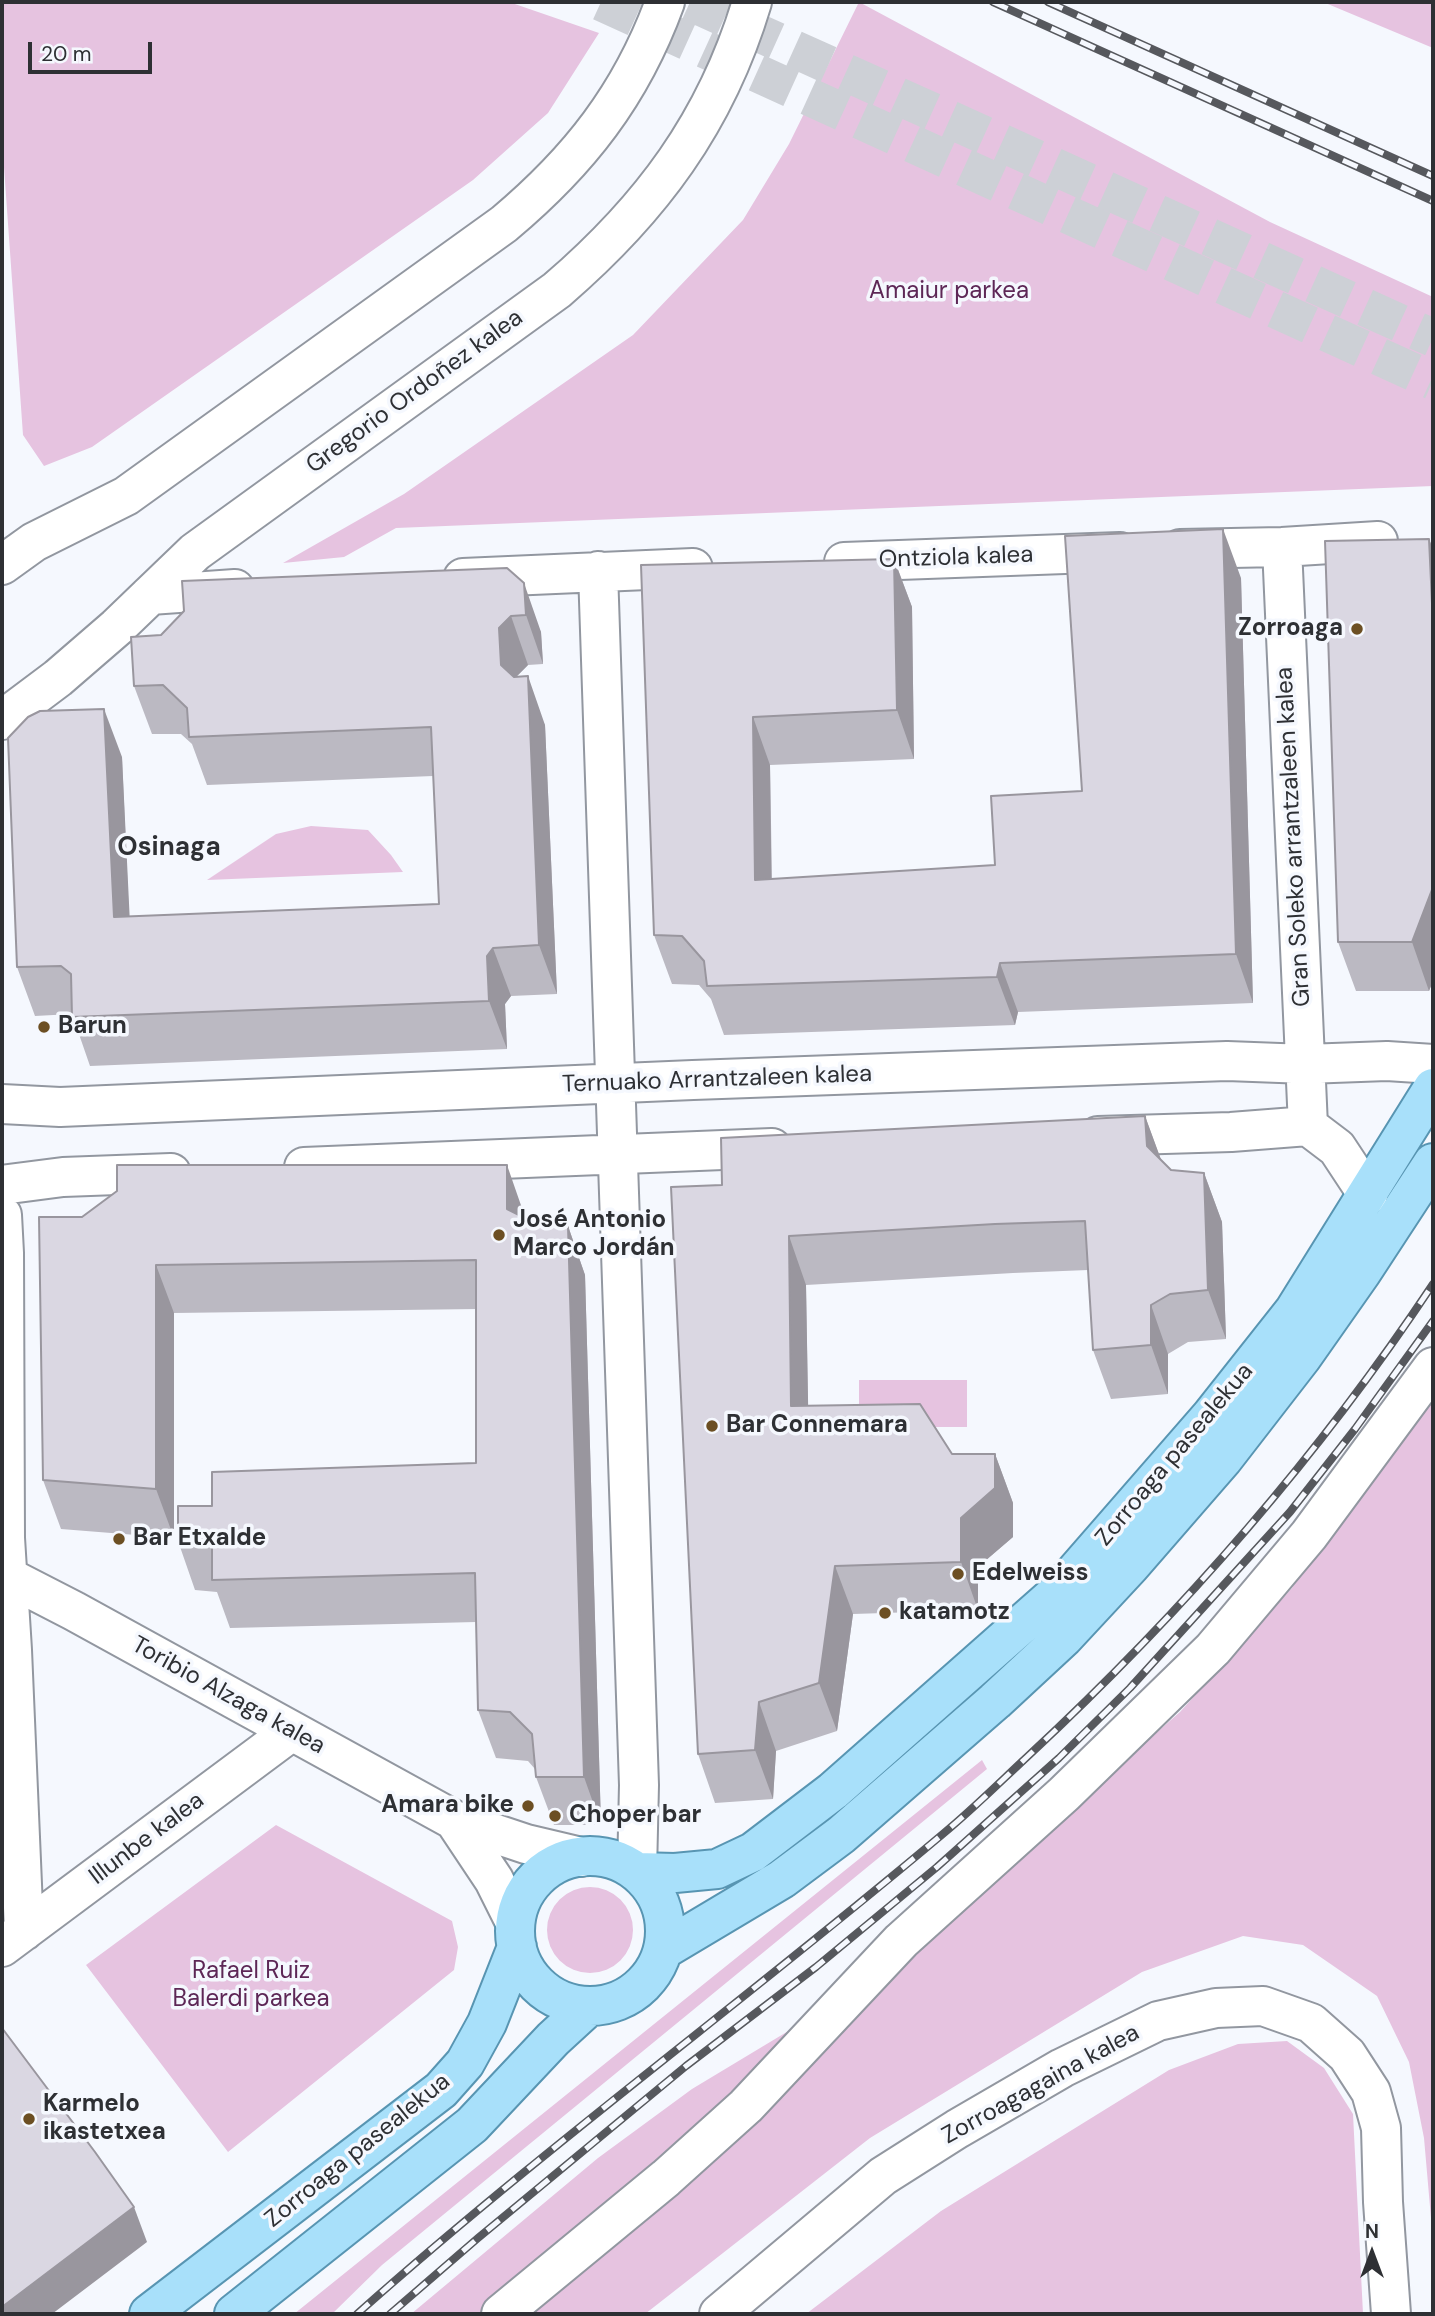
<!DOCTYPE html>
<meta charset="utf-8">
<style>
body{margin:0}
#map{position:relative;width:1435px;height:2316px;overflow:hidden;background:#f5f8fe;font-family:"DM Sans",sans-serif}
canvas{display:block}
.frame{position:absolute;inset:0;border:4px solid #2e3034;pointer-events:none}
.north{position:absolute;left:1337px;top:2218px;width:70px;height:70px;-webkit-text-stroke:5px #f5f8fe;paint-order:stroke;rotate:0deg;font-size:19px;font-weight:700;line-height:28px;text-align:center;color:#2e3034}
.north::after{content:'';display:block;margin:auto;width:24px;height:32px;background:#2e3034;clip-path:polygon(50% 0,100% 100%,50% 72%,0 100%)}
.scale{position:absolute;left:28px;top:42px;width:124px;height:32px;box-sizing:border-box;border:4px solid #2e3034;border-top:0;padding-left:9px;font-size:21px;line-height:24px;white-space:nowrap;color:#2e3034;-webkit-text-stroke:5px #f5f8fe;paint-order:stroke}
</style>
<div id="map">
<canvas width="1435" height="2316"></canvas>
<div class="frame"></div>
<div class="north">N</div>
<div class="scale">20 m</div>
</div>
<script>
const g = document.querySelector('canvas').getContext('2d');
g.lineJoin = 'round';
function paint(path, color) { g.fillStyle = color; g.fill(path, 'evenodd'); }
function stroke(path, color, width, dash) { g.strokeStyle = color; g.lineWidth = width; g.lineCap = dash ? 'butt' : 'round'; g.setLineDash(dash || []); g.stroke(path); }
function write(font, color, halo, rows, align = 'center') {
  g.font = font + ' "DM Sans",sans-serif'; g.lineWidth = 7; g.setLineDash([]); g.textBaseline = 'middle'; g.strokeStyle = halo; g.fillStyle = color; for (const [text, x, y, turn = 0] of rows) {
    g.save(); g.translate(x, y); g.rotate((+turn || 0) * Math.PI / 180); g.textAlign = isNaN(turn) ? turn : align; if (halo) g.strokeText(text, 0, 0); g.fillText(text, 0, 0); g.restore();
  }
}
paint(new Path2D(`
 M2 2H509L599 33 548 113 473 180 92 447 44 466 23 435 2 139Z
 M859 2 1270 222 1433 297V486L396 528 344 557 283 563 404 494 633 335 743 220 789 144Z
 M1323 2H1433V48Z
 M311 826 368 830 391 855 403 872 207 880 276 834Z
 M1433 1377V2241L1424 2138 1409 2062 1377 1996 1303 1945 1243 1936 1142 1972 870 2138 645 2314H411L598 2158 692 2089 790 2030 840 2028 916 1944 1180 1712 1292 1588 1403 1413Z
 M859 1380H967V1427H859Z
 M982 1760 987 1769 382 2265 332 2314H294Z
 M276 1825 452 1921 458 1947 454 1970 228 2152 86 1965Z
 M547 1930a43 43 0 1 1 86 0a43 43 0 1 1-86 0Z
 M1287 2041 1324 2068 1353 2114 1363 2314H806L941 2211 1169 2070 1238 2044Z`), '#e6c3e0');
stroke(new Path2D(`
 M601 2 1433 381
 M690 2 1433 338`), '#cdd0d6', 38, [38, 19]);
const minor = new Path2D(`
 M1282 547 1308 1126
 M1180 549 1282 547 1378 541
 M844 562 1120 552
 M2 565 34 542 126 496 504 224C579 161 631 95 665 2
 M598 571 639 1785 637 1872
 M463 578 693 568
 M150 595 235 589
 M2 720 58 678 117 627 195 552 557 290C651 209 716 122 752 2
 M2 1104 60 1107 693 1080 1227 1061 1306 1064 1387 1061 1433 1064
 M1098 1136 1231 1132 1308 1126 1337 1148 1368 1195
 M304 1167 772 1148
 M2 1185 63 1177 171 1173
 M2 1215 4 1253 5 1538 12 1650 24 1931
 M2 1574 74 1611 454 1820 526 1844 581 1857
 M454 1820 494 1880 515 1922
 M2 1947 292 1731
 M501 2314 666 2178 746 2106 901 1941 1064 1794 1213 1649 1309 1535 1433 1367
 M719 2314 883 2176 957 2129 1062 2068 1158 2021 1216 2008 1263 2006 1311 2023 1347 2055 1371 2092 1381 2128 1383 2202 1391 2314`);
const major = new Path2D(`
 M515 1931a75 75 0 1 1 150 0a75 75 0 1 1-150 0Z
 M637 1872 675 1873 717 1869 753 1852 833 1791 1056 1594 1211 1416 1294 1311 1433 1088
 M663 1950 782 1879 841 1835 995 1701 1064 1637 1130 1566 1223 1459 1302 1357 1361 1273 1433 1163
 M149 2314 441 2090 465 2063 487 2023 517 1947
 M234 2314 472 2125 553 2039 589 2006`);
stroke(minor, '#9297a0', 42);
stroke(major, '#5895b2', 42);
stroke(minor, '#fff', 38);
stroke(major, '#a8e0fa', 38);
const rail = new Path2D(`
 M993 2 1433 201
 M1048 2 1433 176
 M357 2314C546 2146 751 1996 944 1833 973 1809 1000 1782 1027 1757 1180 1615 1318 1457 1433 1284
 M390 2314 478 2238 686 2066 816 1967 937 1867 1059 1758 1130 1688 1290 1512 1355 1429 1433 1321`);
stroke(rail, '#56585d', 8);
stroke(rail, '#f5f8fe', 5, [16]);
paint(new Path2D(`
 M1429 539 1433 549V981L1429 991H1356L1338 942Z
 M894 559 912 607 914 759 770 765 772 879 995 865 1082 791 1241 578 1253 1003 1018 1012 1015 1025 724 1035 711 999 699 985 672 984 654 935 641 565Z
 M507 568 541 632 543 664 528 665 517 676 545 725 557 994 511 996 505 1004 507 1049 90 1066 72 1014 35 1016 17 967 122 757 129 917 439 904 433 776 207 785 192 744 181 734H152L134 686 161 635Z
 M1145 1116 1161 1160 1171 1170 1204 1173 1222 1222 1226 1339 1188 1342 1168 1354V1394L1111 1399 1093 1350 1088 1270 1013 1273 806 1285 808 1406 952 1454H995L1013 1503V1537L978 1567V1610L853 1614 837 1731 776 1751 773 1799 715 1803 698 1754 722 1185Z
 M524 1214V1217L541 1226H568L585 1275 601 1825H554L536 1777 535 1769 528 1761 496 1758 478 1710 476 1622 230 1628 217 1592 195 1590 178 1541 212 1506 476 1463V1309L174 1313V1538L61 1529 43 1480 39 1217Z`), '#bbb9c2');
paint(new Path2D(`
 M1223 529 1241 578 1253 1003 1236 954Z
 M1429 539 1433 549V625Z
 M894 559 912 607 914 759 897 710Z
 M524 583 541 632 543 664 526 615Z
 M511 616 528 665 517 676 519 714 501 665 499 628Z
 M528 676 545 725 557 994 539 945Z
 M104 709 122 757 132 966 114 917Z
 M753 717 770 765 772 928 755 880Z
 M1433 887V981L1429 991 1412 942Z
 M493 948 511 996 505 1004 507 1049 489 1001 487 956Z
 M1000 963 1018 1012 1015 1025 997 977Z
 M1145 1116 1163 1165 1147 1146Z
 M507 1165 524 1214V1257L507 1209Z
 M1204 1173 1222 1222 1226 1339 1208 1290Z
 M568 1226 585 1275 601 1825 584 1777Z
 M789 1236 806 1285 809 1455 791 1406Z
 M156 1265 174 1313V1538L156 1489Z
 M1151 1305 1168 1354V1394L1151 1345Z
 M995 1454 1013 1503V1537L978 1567V1610L961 1562V1518Z
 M835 1566 853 1614 837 1731 819 1683Z
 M759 1702 776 1751 773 1799 755 1750Z
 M134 2207 147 2242 52 2314H2V2307Z`), '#99969e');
const building = new Path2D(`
 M1223 529 1236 954 1000 963 997 977 707 986 704 961 682 936 654 935 641 565 894 559 897 710 753 717 755 880 995 865 991 796 1082 791 1065 536Z
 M1429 539 1433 625V887L1412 942H1338L1325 541Z
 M507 568 524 583 526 615 511 616 499 628 501 665 514 677 528 676 539 945 493 948 487 956 489 1001 72 1017 71 974 61 966 17 967 8 738 28 717 40 711 104 709 114 917 439 904 431 727 189 737 187 708 163 685 134 686 131 637 161 635 184 611 182 581Z
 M1145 1116 1147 1146 1171 1170 1204 1173 1208 1290 1170 1294 1151 1305V1345L1093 1350 1085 1221 995 1224 789 1236 791 1406 920 1404 952 1454H995V1488L961 1518V1562L835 1566 819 1683 759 1702 755 1750 698 1754 671 1187 722 1185 721 1138Z
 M117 1165H507V1209L541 1226H568L584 1777H536L532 1734 510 1712 478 1710 475 1573 212 1580V1545L178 1541V1506H212V1472L476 1463V1260L156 1265V1489L43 1480 39 1217H82L117 1191Z
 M2 2028 95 2152 134 2207 2 2307Z`);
paint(building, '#dad7e2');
stroke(building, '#99969e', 2);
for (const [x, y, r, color] of [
 [1357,629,7,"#6c4f23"],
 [44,1027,7,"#6c4f23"],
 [499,1235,7,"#6c4f23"],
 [712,1426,7,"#6c4f23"],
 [119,1539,7,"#6c4f23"],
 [958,1574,7,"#6c4f23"],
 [885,1613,7,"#6c4f23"],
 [528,1806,7,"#6c4f23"],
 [555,1816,7,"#6c4f23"],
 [29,2119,7,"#6c4f23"]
]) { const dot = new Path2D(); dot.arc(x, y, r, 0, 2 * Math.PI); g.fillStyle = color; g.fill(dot); stroke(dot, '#f5f8fe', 2.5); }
write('24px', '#5d2756', '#f5f8fe', [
 ["Amaiur parkea",949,292],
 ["Rafael Ruiz",251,1972],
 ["Balerdi parkea",251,2000]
]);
write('24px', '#2e3034', '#f5f8fe', [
 ["Gregorio Ordoñez kalea",415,392,-36],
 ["Ontziola kalea",956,558,-2],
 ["Gran Soleko arrantzaleen kalea",1294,837,-93],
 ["Ternuako Arrantzaleen kalea",717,1080,-2],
 ["Zorroaga pasealekua",1175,1455,-50],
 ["Toribio Alzaga kalea",228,1696,29],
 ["Illunbe kalea",147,1839,-37],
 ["Zorroagagaina kalea",1041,2085,-29],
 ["Zorroaga pasealekua",358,2151,-39]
]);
write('bold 24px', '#2e3034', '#f5f8fe', [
 ["Zorroaga",1343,629,"right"],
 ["Barun",58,1027],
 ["José Antonio",513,1221],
 ["Marco Jordán",513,1249],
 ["Bar Connemara",726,1426],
 ["Bar Etxalde",133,1539],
 ["Edelweiss",972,1574],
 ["katamotz",899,1613],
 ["Amara bike",514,1806,"right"],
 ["Choper bar",569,1816],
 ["Karmelo",43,2105],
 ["ikastetxea",43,2133]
], 'left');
write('bold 26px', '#2e3034', '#f5f8fe', [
 ["Osinaga",169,848]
]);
</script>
